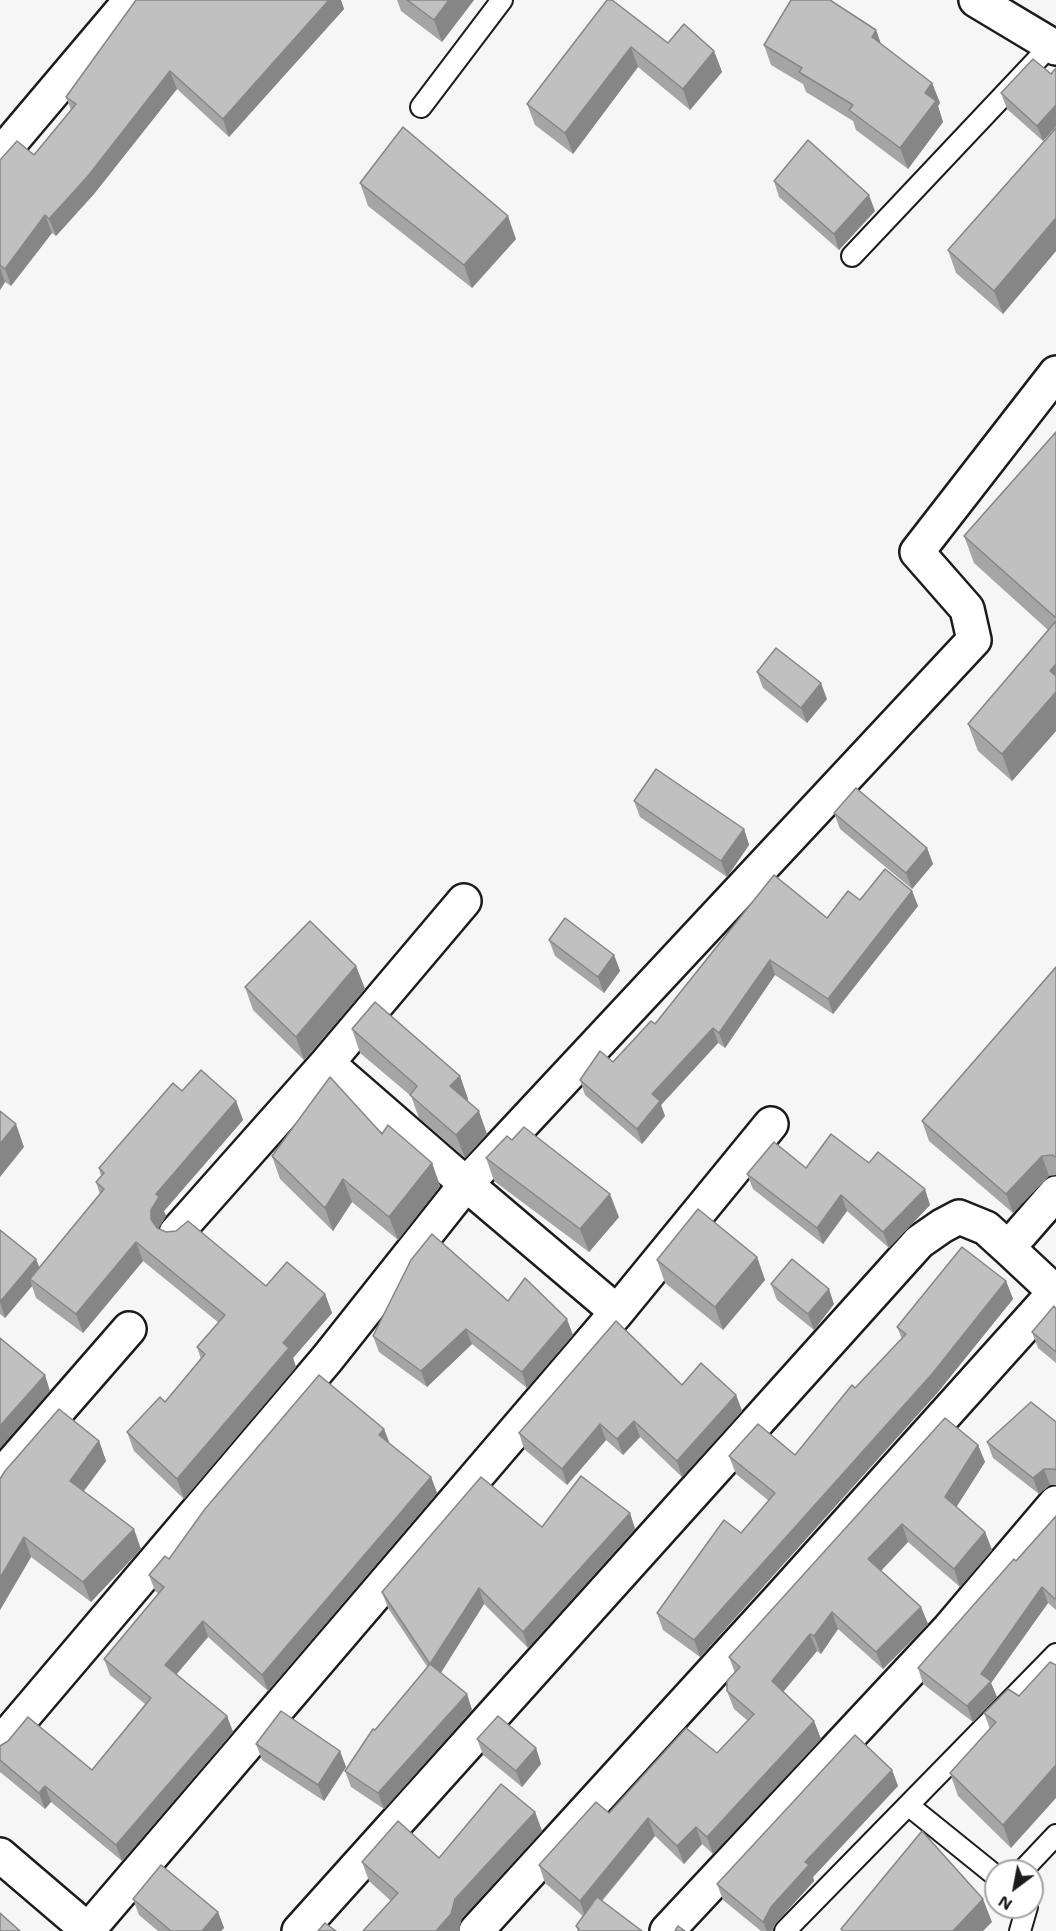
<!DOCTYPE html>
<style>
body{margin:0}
#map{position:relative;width:1056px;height:1931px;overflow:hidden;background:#f6f6f6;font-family:"Shantell Sans",sans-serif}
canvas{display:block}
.north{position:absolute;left:984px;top:1859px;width:60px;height:60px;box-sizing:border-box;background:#fff;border:2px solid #a4a4a4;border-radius:50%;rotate:212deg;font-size:16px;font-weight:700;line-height:24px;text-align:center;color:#1c1c1c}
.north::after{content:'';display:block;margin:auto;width:21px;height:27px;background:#1c1c1c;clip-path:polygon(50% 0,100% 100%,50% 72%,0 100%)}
</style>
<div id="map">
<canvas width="1056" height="1931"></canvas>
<div class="north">N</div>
</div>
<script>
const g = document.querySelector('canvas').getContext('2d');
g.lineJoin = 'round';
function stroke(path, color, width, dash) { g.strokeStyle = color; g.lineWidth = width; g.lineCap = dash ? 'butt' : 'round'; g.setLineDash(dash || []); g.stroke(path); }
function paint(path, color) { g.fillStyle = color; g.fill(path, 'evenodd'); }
const lane = new Path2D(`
 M421 107 502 0
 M852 256 1051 45
 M908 1805 996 1876
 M1022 1871 1056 1835
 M785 1931 1056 1654
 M1020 1931 1027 1907`);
const street = new Path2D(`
 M0 155 131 0
 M176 1233 327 1063 464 901
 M617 1312 771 1124
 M0 1477 129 1329
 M0 1744 327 1359 466 1184 327 1063
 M88 1930 617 1312 466 1184 974 640 967 609 917 552 1056 373
 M299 1931 919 1242 942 1226 959 1217 986 1228 1008 1248
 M476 1931 780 1598 1055 1292 1008 1248 1056 1193
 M667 1931 949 1629 1056 1503`);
const secondary = new Path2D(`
 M976 0 1056 48
 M0 1855 89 1931`);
stroke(lane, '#1c1c1c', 24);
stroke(street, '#1c1c1c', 38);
stroke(secondary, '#1c1c1c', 38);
stroke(lane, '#fff', 20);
stroke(street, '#fff', 33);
stroke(secondary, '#fff', 33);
paint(new Path2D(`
 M397 0H474L442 42 401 11Z
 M607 0 668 43 714 51 722 72 690 110 638 67 573 154 535 125 527 104Z
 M341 1 344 9 229 137 177 89 94 194 56 236 52 233 11 286 5 282 0 290V160L34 155 71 110 66 97Z
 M876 30 881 44 932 83 940 103 938 106 943 122 908 169 856 130 853 121 806 92 803 84 771 65 764 45Z
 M1051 74 1043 141 1007 109 1001 93Z
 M1056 128V251L1003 314 956 273 948 250Z
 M774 181 875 211 839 250 779 197Z
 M360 183 516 239 472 288 368 206Z
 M1056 432V731L1012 781 978 751 968 724 1048 630 974 563 964 536Z
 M757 672 827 699 807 723 763 688Z
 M634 801 744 829 749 845 727 877 640 817Z
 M834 813 927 848 933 864 912 889 840 829Z
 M912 891 918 906 833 1014 775 975 725 1048 718 1043 661 1105 665 1116 642 1144 585 1095 580 1080 613 1062 655 1024 827 918 860 900Z
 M549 940 614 955 620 971 604 993 555 956Z
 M356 966 365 989 304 1060 253 1010 245 987Z
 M1056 967V1175L1049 1176 1013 1213 929 1141 922 1121Z
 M352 1029 460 1076 468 1099 467 1101 487 1134 465 1158 419 1118 411 1096 360 1053Z
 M236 1101 243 1120 164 1211 166 1216 158 1229 266 1286 325 1294 332 1313 293 1358 296 1367 184 1499 134 1451 127 1432 165 1402 201 1359 197 1347 219 1323 143 1261 83 1333 36 1298 32 1286 5 1318 0 1314V1230L36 1259 39 1267 100 1194 96 1182 101 1176 99 1168Z
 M382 1134 432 1163 440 1186 398 1240 352 1202 333 1231 280 1179 272 1156Z
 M512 1140 619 1217 589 1252 494 1181 486 1158Z
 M869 1163 930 1205 889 1248 847 1211 823 1244 753 1189 747 1174 806 1168Z
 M757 1257 765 1280 723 1330 665 1283 657 1260Z
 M1006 1281 1013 1299 938 1392 700 1657 663 1630 657 1613 741 1533 769 1501 736 1474 729 1456 795 1455 855 1388 902 1339 897 1327Z
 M771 1284 834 1304 814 1330 777 1300Z
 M508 1301 573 1335 527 1388 472 1344 427 1387 379 1352 373 1336Z
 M1056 1309V1363L1038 1348 1032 1332Z
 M682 1385 736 1395 742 1411 682 1477 640 1437 623 1455 606 1440 567 1485 524 1449 519 1433Z
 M1056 1422V1485H1050L1039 1494 993 1458 987 1442Z
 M384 1429 390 1444 431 1477 437 1493 268 1691 208 1637 176 1674 227 1716 233 1732 122 1861 51 1802 45 1809 0 1772V1746L92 1770 145 1704 110 1675 104 1659 159 1594 155 1591 149 1575 169 1559Z
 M99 1441 106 1461 84 1491 141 1549 91 1602 31 1557 0 1610V1479Z
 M978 1445 985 1462 956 1507 985 1532 992 1550 960 1587 908 1542 881 1571 921 1607 928 1624 883 1669 838 1629 821 1654 817 1651 783 1692 814 1721 821 1739 713 1854 702 1844 684 1864 655 1836 578 1931 576 1926 583 1916 545 1883 539 1865 609 1813 717 1753 748 1721 734 1709 727 1691 735 1673 729 1657Z
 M630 1513 635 1529 528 1648 484 1604 441 1673 467 1694 472 1710 384 1809 351 1787 345 1771 375 1730 428 1668 388 1608 382 1592 542 1527Z
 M1056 1516V1610L1048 1603 991 1683 997 1697 973 1722 923 1684 918 1668Z
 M1008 1689 1011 1848 958 1796 950 1773 990 1729 984 1713Z
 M477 1739 536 1748 541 1764 522 1787 483 1755Z
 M256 1744 340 1751 346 1767 324 1801 262 1760Z
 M892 1770 898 1786 813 1877 814 1881 776 1923 772 1931H761L723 1900 717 1884Z
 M535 1812 542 1831 462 1918 391 1901 369 1881 362 1862 439 1858Z
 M133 1899 218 1912 224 1928 221 1931H158L139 1915Z`), '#a5a5a5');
paint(new Path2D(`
 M329 0H341L344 9 229 137 223 119Z
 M449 0H474L442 42 434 20Z
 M876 30 883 50 872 37Z
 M631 47 638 67 573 154 565 133Z
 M714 51 722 72 690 110 683 89Z
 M170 71 177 89 94 194 56 236 49 219Z
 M932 83 940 103 938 106 943 122 908 169 900 148 925 93Z
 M1056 105V127L1043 141 1037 126Z
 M869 195 875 211 839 250 834 234Z
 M45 215 52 233 11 286 5 269Z
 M508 216 516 239 472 288 464 265Z
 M1056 218V251L1003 314 994 291Z
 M0 267 5 282 0 290Z
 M1056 664V687L1050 671Z
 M821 683 827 699 807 723 801 708Z
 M1056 692V731L1012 781 1002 754Z
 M744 829 749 845 727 877 721 861Z
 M927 848 933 864 912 889 906 873Z
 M912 891 918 906 833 1014 828 999Z
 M614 955 620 971 604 993 598 977Z
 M770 960 775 975 725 1048 719 1033Z
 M356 966 365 989 304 1060 296 1037Z
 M713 1028 718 1043 661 1105 665 1116 642 1144 637 1129 652 1094Z
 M460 1076 468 1099 459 1110 450 1086Z
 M236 1101 243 1120 164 1211 166 1216 158 1229 151 1219V1210L156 1194Z
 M479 1111 487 1134 465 1158 456 1135Z
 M16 1124 24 1147 0 1177V1144Z
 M1042 1156 1049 1176 1013 1213 1006 1194Z
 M432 1163 440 1186 398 1240 389 1217Z
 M343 1179 352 1202 333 1231 325 1208Z
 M925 1189 930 1205 889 1248 883 1232Z
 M610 1194 619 1217 589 1252 580 1229Z
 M841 1195 847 1211 823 1244 817 1228Z
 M136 1242 143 1261 83 1333 76 1314Z
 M757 1257 765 1280 723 1330 715 1307Z
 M36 1259 42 1275 30 1279 32 1286 5 1318 0 1302Z
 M1006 1281 1013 1299 938 1392 700 1657 694 1640Z
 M829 1289 834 1304 814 1330 808 1314Z
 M325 1294 332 1313 293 1358 296 1367 184 1499 177 1479 283 1343Z
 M567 1319 573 1335 527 1388 522 1372Z
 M466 1329 472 1344 427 1387 421 1371Z
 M45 1375 50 1391 0 1448V1426Z
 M736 1395 742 1411 682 1477 677 1461Z
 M634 1421 640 1437 623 1455 617 1439Z
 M600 1424 606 1440 567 1485 562 1469Z
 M384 1429 390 1445 379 1435Z
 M99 1441 106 1461 77 1500 70 1481Z
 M978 1445 985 1462 952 1514 945 1497Z
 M1044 1469 1050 1485 1039 1494 1033 1478Z
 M431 1477 437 1493 268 1691 262 1675Z
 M630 1513 635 1529 528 1648 523 1632Z
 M902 1524 908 1542 875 1577 868 1559Z
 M134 1529 141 1549 91 1602 83 1582Z
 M985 1532 992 1550 960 1587 954 1569Z
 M24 1537 31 1557 0 1610V1578Z
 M1042 1587 1048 1603 991 1683 997 1697 973 1722 967 1706 981 1674Z
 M479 1588 484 1604 436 1680 430 1664Z
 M921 1607 928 1624 883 1669 876 1652Z
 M832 1612 838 1629 821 1654 814 1636Z
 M203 1621 208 1637 171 1681 165 1665Z
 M810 1634 817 1651 778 1698 772 1681Z
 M467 1694 472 1710 384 1809 378 1793Z
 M227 1716 233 1732 122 1861 116 1845Z
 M814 1721 821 1739 713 1854 707 1837Z
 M536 1748 541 1764 522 1787 516 1771Z
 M340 1751 346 1767 324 1801 318 1785Z
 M1056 1765V1798L1011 1848 1003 1825Z
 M892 1770 898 1786 813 1877 814 1881 776 1923 772 1931H767L763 1922 771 1907 805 1862Z
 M45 1786 51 1802 45 1809 39 1793Z
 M535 1812 542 1831 462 1918 459 1931H436L455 1899Z
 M648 1818 655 1836 586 1919 580 1901Z
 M696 1827 702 1844 684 1864 677 1846Z
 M983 1899 992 1922 983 1931H953Z
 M218 1912 224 1928 221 1931H202Z`), '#868686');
const building = new Path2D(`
 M136 0H329L223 119 170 71 88 176 49 219 45 215 5 269 0 265V160L17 141 34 155 76 104 66 97Z
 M407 0H449L434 20Z
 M607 0H612L668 43 684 24 714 51 683 89 631 47 565 133 527 104Z
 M791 0H830L876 30 872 37 932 83 925 93 936 101 900 148 849 110 853 105 799 72 802 68 764 45Z
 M1033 59 1051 74 1056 68V105L1037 126 1001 93Z
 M403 127 508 216 464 265 360 183Z
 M1056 128V218L994 291 948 250Z
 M808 140 869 195 834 234 774 181Z
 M1056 432V618L964 536Z
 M1056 621V664L1050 671 1056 676V692L1002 754 968 724Z
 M776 648 821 683 801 708 757 672Z
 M656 769 744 829 721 861 634 801Z
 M856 788 927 848 906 873 834 813Z
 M885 869 912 891 828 999 770 960 719 1033 713 1028 652 1094 660 1101 637 1129 580 1080 600 1051 613 1062 651 1021 655 1024 774 875 827 918 848 891 860 900Z
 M565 918 614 955 598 977 549 940Z
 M310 921 356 966 296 1037 245 987Z
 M1056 967V1157L1052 1155 1042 1156 1006 1194 922 1121Z
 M375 1002 460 1076 450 1086 479 1111 456 1135 410 1095 417 1086 352 1029Z
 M201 1070 236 1101 156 1194 159 1197 151 1210V1219L157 1228 166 1232 176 1231 188 1221 266 1286 287 1262 325 1294 283 1343 289 1348 177 1479 127 1432 160 1397 165 1402 205 1354 197 1347 225 1315 136 1242 76 1314 30 1279 104 1189 96 1182 104 1173 99 1168 173 1083 182 1091Z
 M330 1077 382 1134 388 1125 432 1163 389 1217 343 1179 325 1208 272 1156Z
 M0 1111 16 1124 0 1144Z
 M524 1127 610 1194 580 1229 486 1158 507 1136 512 1140Z
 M831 1134 869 1163 878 1152 925 1189 883 1232 841 1195 817 1228 747 1174 774 1142 806 1168Z
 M698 1209 757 1257 715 1307 657 1260Z
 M0 1230 36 1259 0 1302Z
 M432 1234 508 1301 525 1278 567 1319 522 1372 466 1329 421 1371 373 1336 411 1260Z
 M962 1247 1006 1281 932 1374 694 1640 657 1613 724 1520 741 1533 775 1493 729 1456 758 1424 795 1455 852 1385 855 1388 906 1334 897 1327Z
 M792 1259 829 1289 808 1314 771 1284Z
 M1054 1306 1056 1309V1352L1032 1332Z
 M616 1321 682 1385 701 1363 736 1395 677 1461 634 1421 617 1439 600 1424 562 1469 519 1433Z
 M0 1338 45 1375 0 1426Z
 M319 1375 384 1429 379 1435 431 1477 262 1675 203 1621 165 1665 227 1716 116 1845 45 1786 39 1793 0 1760V1746L8 1741 28 1717 92 1770 151 1698 104 1659 164 1587 149 1575 165 1556 169 1559 205 1509Z
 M1031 1402 1056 1422V1470L1054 1469H1044L1033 1478 987 1442Z
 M59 1409 99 1441 70 1481 134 1529 83 1582 24 1537 0 1578V1479L5 1471Z
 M945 1418 978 1445 945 1497 985 1532 954 1569 902 1524 868 1559 921 1607 876 1652 832 1612 814 1636 810 1634 772 1681 814 1721 707 1837 696 1827 677 1846 648 1818 580 1901 539 1865 596 1802 609 1813 686 1728 717 1753 754 1714 727 1691V1681L740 1667 729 1657Z
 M581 1476 630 1513 523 1632 479 1588 430 1664 382 1592 481 1477 542 1527Z
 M1056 1516V1598L1055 1599 1042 1587 981 1674 991 1681 967 1706 918 1668 1014 1559 1016 1561Z
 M1050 1662 1056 1665V1765L1003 1825 950 1773 996 1722 984 1713 1008 1689 1019 1696Z
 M430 1664 467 1694 378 1793 345 1771 373 1729 375 1730Z
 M281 1711 340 1751 318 1785 256 1744Z
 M498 1716 536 1748 516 1771 477 1739Z
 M855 1735 892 1770 805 1862 809 1865 771 1907 763 1922 717 1884Z
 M501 1784 535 1812 455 1899 451 1914 436 1931H363L398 1893 362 1862 398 1821 439 1858Z
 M922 1831 983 1899 953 1931H843L841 1929Z
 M161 1865 218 1912 202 1931H171L133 1899Z
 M597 1897 642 1931H578L579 1929 576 1926Z
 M0 1913 20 1931H0Z
 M325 1923 336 1931H318Z
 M678 1926 685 1931H675Z`);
paint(building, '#c0c0c0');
stroke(building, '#868686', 1.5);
</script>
